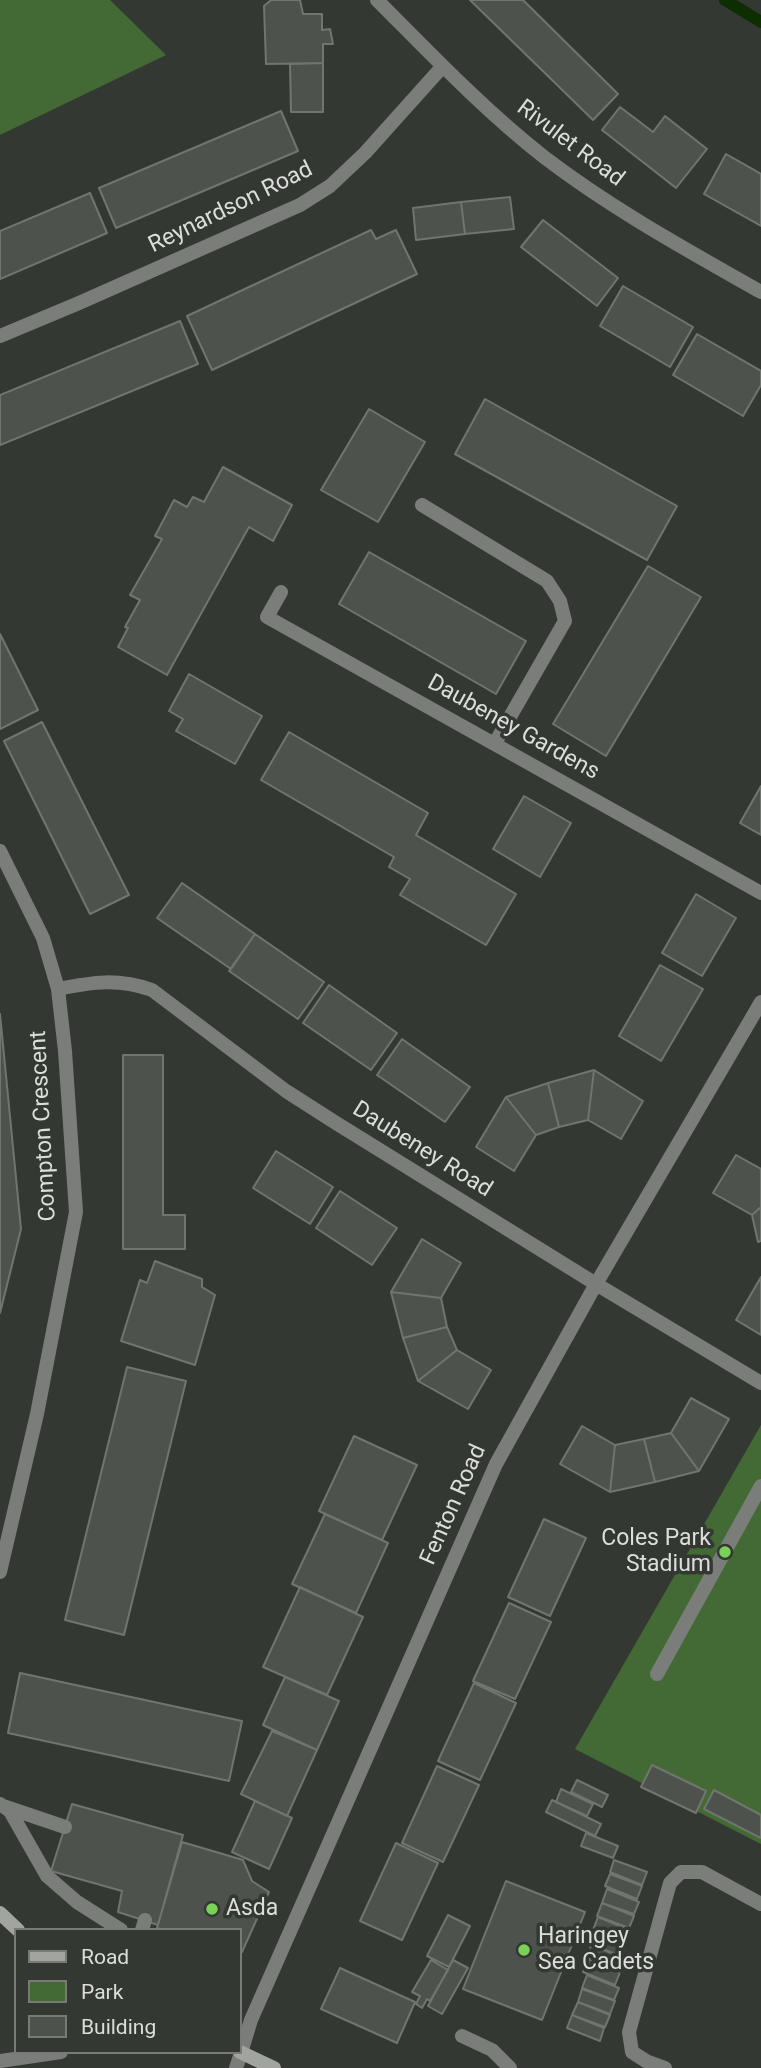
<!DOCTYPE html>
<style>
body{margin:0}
#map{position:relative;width:761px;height:2068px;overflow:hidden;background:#343833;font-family:Roboto,sans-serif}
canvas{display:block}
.legend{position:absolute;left:14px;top:1928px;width:228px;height:126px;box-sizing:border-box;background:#343833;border:2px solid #777a76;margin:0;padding:9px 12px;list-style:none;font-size:21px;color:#dbdeda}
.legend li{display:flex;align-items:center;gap:14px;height:35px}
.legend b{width:35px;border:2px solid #777a76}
</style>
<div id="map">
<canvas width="761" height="2068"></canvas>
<ul class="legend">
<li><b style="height:9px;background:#a1a49f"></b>Road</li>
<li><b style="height:19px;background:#436a34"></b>Park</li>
<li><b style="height:19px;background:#4e524c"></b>Building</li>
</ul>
</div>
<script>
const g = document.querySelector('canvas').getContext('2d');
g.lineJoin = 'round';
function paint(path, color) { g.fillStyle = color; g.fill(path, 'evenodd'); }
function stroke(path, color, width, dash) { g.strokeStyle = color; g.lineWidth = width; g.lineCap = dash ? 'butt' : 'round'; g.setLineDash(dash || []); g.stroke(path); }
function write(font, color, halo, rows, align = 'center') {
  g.font = font + ' Roboto,sans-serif'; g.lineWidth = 7; g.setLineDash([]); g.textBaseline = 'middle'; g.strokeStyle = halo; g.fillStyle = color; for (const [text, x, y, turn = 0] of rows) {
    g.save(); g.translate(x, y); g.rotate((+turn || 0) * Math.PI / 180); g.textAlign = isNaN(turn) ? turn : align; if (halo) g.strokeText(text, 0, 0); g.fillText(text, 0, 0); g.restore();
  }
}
paint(new Path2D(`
 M0 0H110L166 55 0 135Z
 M761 1425V1844L575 1749Z`), '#436a34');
stroke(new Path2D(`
 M725 0 761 22`), '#0c2e00', 12);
const building = new Path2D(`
 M271 0H300L303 14H322V30L330 29 333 44H323V63L266 64 264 6Z
 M470 0H523L618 94 593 120Z
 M323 63V112H291L290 64Z
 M620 107 653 132 665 116 707 149 676 188 602 130Z
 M281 111 298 151 116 228 99 188Z
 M726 154 761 174V226L704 194Z
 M90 193 107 233 0 279V231Z
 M510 197 514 229 465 234 461 202Z
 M461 202 465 234 416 240 413 208Z
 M543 220 618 278 597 306 521 247Z
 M371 230 376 239 396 230 417 274 212 370 187 316Z
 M623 286 693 327 670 367 600 326Z
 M180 321 198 364 0 445V395Z
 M697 334 761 371V385L743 416 673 375Z
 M485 399 677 506 647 560 455 454Z
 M369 409 425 442 378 522 321 490Z
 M223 467 292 505 273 541 249 527 167 675 118 647 128 628 125 627 140 600 130 595 162 539 155 536 174 500 187 507 193 497 204 502Z
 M369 552 526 641 496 694 339 604Z
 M648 566 701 597 606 756 553 724Z
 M0 634 38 710 0 729Z
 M189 674 262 716 235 764 176 731 183 719 169 711Z
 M42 722 129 895 90 914 4 741Z
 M289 732 428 813 416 835 516 894 486 945 400 895 410 879 389 867 394 857 261 780Z
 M761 786V835L740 823Z
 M524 796 571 823 540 877 493 849Z
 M182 883 255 934 231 969 157 918Z
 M696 894 736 918 702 976 662 953Z
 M255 934 324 982 298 1019 229 971Z
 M660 965 703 989 661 1061 619 1036Z
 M329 985 397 1033 371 1070 303 1023Z
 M0 1014 21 1229 0 1313Z
 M402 1039 470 1087 445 1122 377 1075Z
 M123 1055H163V1215H185V1249H123Z
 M594 1070 643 1101 621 1139 588 1120Z
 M594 1070 588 1120 559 1127 548 1083Z
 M548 1083 559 1127 536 1135 506 1097Z
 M506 1097 536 1135 514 1171 476 1147Z
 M276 1151 333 1187 310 1224 253 1188Z
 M736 1155 761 1169V1207L752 1215 713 1193Z
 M340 1191 397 1228 372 1265 316 1228Z
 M761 1207V1241L758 1242 752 1215Z
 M422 1239 461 1263 441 1298 391 1292Z
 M155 1261 202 1279V1287L215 1295 195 1365 121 1341 140 1280 147 1283Z
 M761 1277V1335L736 1320Z
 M391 1292 441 1298 447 1327 403 1338Z
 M447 1327 457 1350 418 1381 403 1338Z
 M457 1350 491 1370 468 1409 418 1381Z
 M127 1367 186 1381 124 1635 65 1620Z
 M691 1398 729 1419 699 1471 671 1433Z
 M582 1426 615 1445 610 1492 560 1464Z
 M671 1433 699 1471 655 1482 644 1439Z
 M354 1436 417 1465 382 1540 319 1511Z
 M644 1439 655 1482 610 1492 615 1445Z
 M325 1514 388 1543 356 1613 292 1584Z
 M544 1519 586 1538 550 1616 508 1597Z
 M300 1587 363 1617 327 1695 263 1667Z
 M509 1603 551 1622 515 1699 473 1681Z
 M20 1673 242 1721 229 1781 8 1733Z
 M285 1677 339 1701 317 1750 263 1725Z
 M474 1683 516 1703 480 1780 438 1761Z
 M272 1731 317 1750 287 1816 241 1794Z
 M652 1765 706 1791 696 1813 641 1787Z
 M437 1766 479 1785 443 1862 402 1843Z
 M577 1780 608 1795 602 1807 571 1792Z
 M561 1789 593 1804 587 1816 556 1802Z
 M714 1790 761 1815V1838L704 1809Z
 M552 1800 601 1824 595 1836 546 1812Z
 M255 1801 292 1818 269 1869 232 1852Z
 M72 1804 183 1835 158 1925 118 1912 122 1891 51 1871Z
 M586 1833 618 1846 613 1858 581 1846Z
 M182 1842 243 1860 252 1881 269 1892 242 1952 240 1951V1930H164L157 1928Z
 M396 1843 438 1863 402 1940 360 1921Z
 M614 1860 647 1872 642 1885 610 1872Z
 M610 1874 642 1886 637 1899 605 1886Z
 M506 1881 585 1912 542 2020 463 1989Z
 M607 1889 639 1902 634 1914 602 1903Z
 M602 1903 634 1916 629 1928 597 1916Z
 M448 1915 470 1926 449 1967 427 1956Z
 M598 1917 630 1930 625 1942 593 1930Z
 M594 1931 626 1944 621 1956 589 1944Z
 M591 1945 624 1958 619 1970 587 1958Z
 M588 1959 620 1972 615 1985 583 1972Z
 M431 1960 448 1970 430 2001 427 1999 422 2008 416 2004 420 1996 412 1992Z
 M453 1960 468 1968 442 2014 428 2006Z
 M340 1968 415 2002 397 2043 321 2009Z
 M587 1975 619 1988 614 2000 582 1988Z
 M582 1989 615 2001 610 2014 578 2002Z
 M578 2002 610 2015 605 2027 572 2015Z
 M572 2015 604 2028 600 2041 567 2028Z`);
paint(building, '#4e524c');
stroke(building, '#70756f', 2);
stroke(new Path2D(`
 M657 1674 761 1486
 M0 1804 10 1811 47 1876 77 1902 121 1930
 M3 1806 65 1827
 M142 1930 145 1920
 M462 2036 492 2050 510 2068
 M236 2068 241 2053
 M665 2068 646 2061 632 2052 629 2032 670 1883 681 1872H702L761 1904`), '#7b7d7a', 14);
stroke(new Path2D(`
 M377 0C431 54 484 110 544 157 612 209 687 250 761 292
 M0 336 79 303 300 205 330 186 365 153 443 66
 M422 505 547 581 560 601 565 621 495 743
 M281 592 267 617 761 893
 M0 851 43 938 58 989 65 1051 76 1212 37 1414 0 1572
 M58 989C93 982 117 978 152 990L286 1091 336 1123 596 1284 761 1383
 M241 2053 251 2020 496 1464 596 1284 761 1002
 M0 2061 61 2052`), '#7b7d7a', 14);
stroke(new Path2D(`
 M0 1913 18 1930
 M240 2052 274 2068`), '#a1a49f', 14);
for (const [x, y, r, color] of [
 [725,1552,7,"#7ad157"],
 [212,1909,7,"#7ad157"],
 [524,1950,7,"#7ad157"]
]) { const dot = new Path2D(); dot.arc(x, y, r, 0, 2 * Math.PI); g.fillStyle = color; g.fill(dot); stroke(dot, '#343833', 2.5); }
write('23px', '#dbdeda', '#343833', [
 ["Rivulet Road",570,144,37],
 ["Reynardson Road",231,208,-26],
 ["Daubeney Gardens",513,728,29],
 ["Compton Crescent",44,1126,-93],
 ["Daubeney Road",422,1150,32],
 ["Fenton Road",454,1505,-66]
]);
write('23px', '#dbdeda', '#343833', [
 ["Coles Park",711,1539,"right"],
 ["Stadium",711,1565,"right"],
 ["Asda",226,1909],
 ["Haringey",538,1937],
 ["Sea Cadets",538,1963]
], 'left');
</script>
